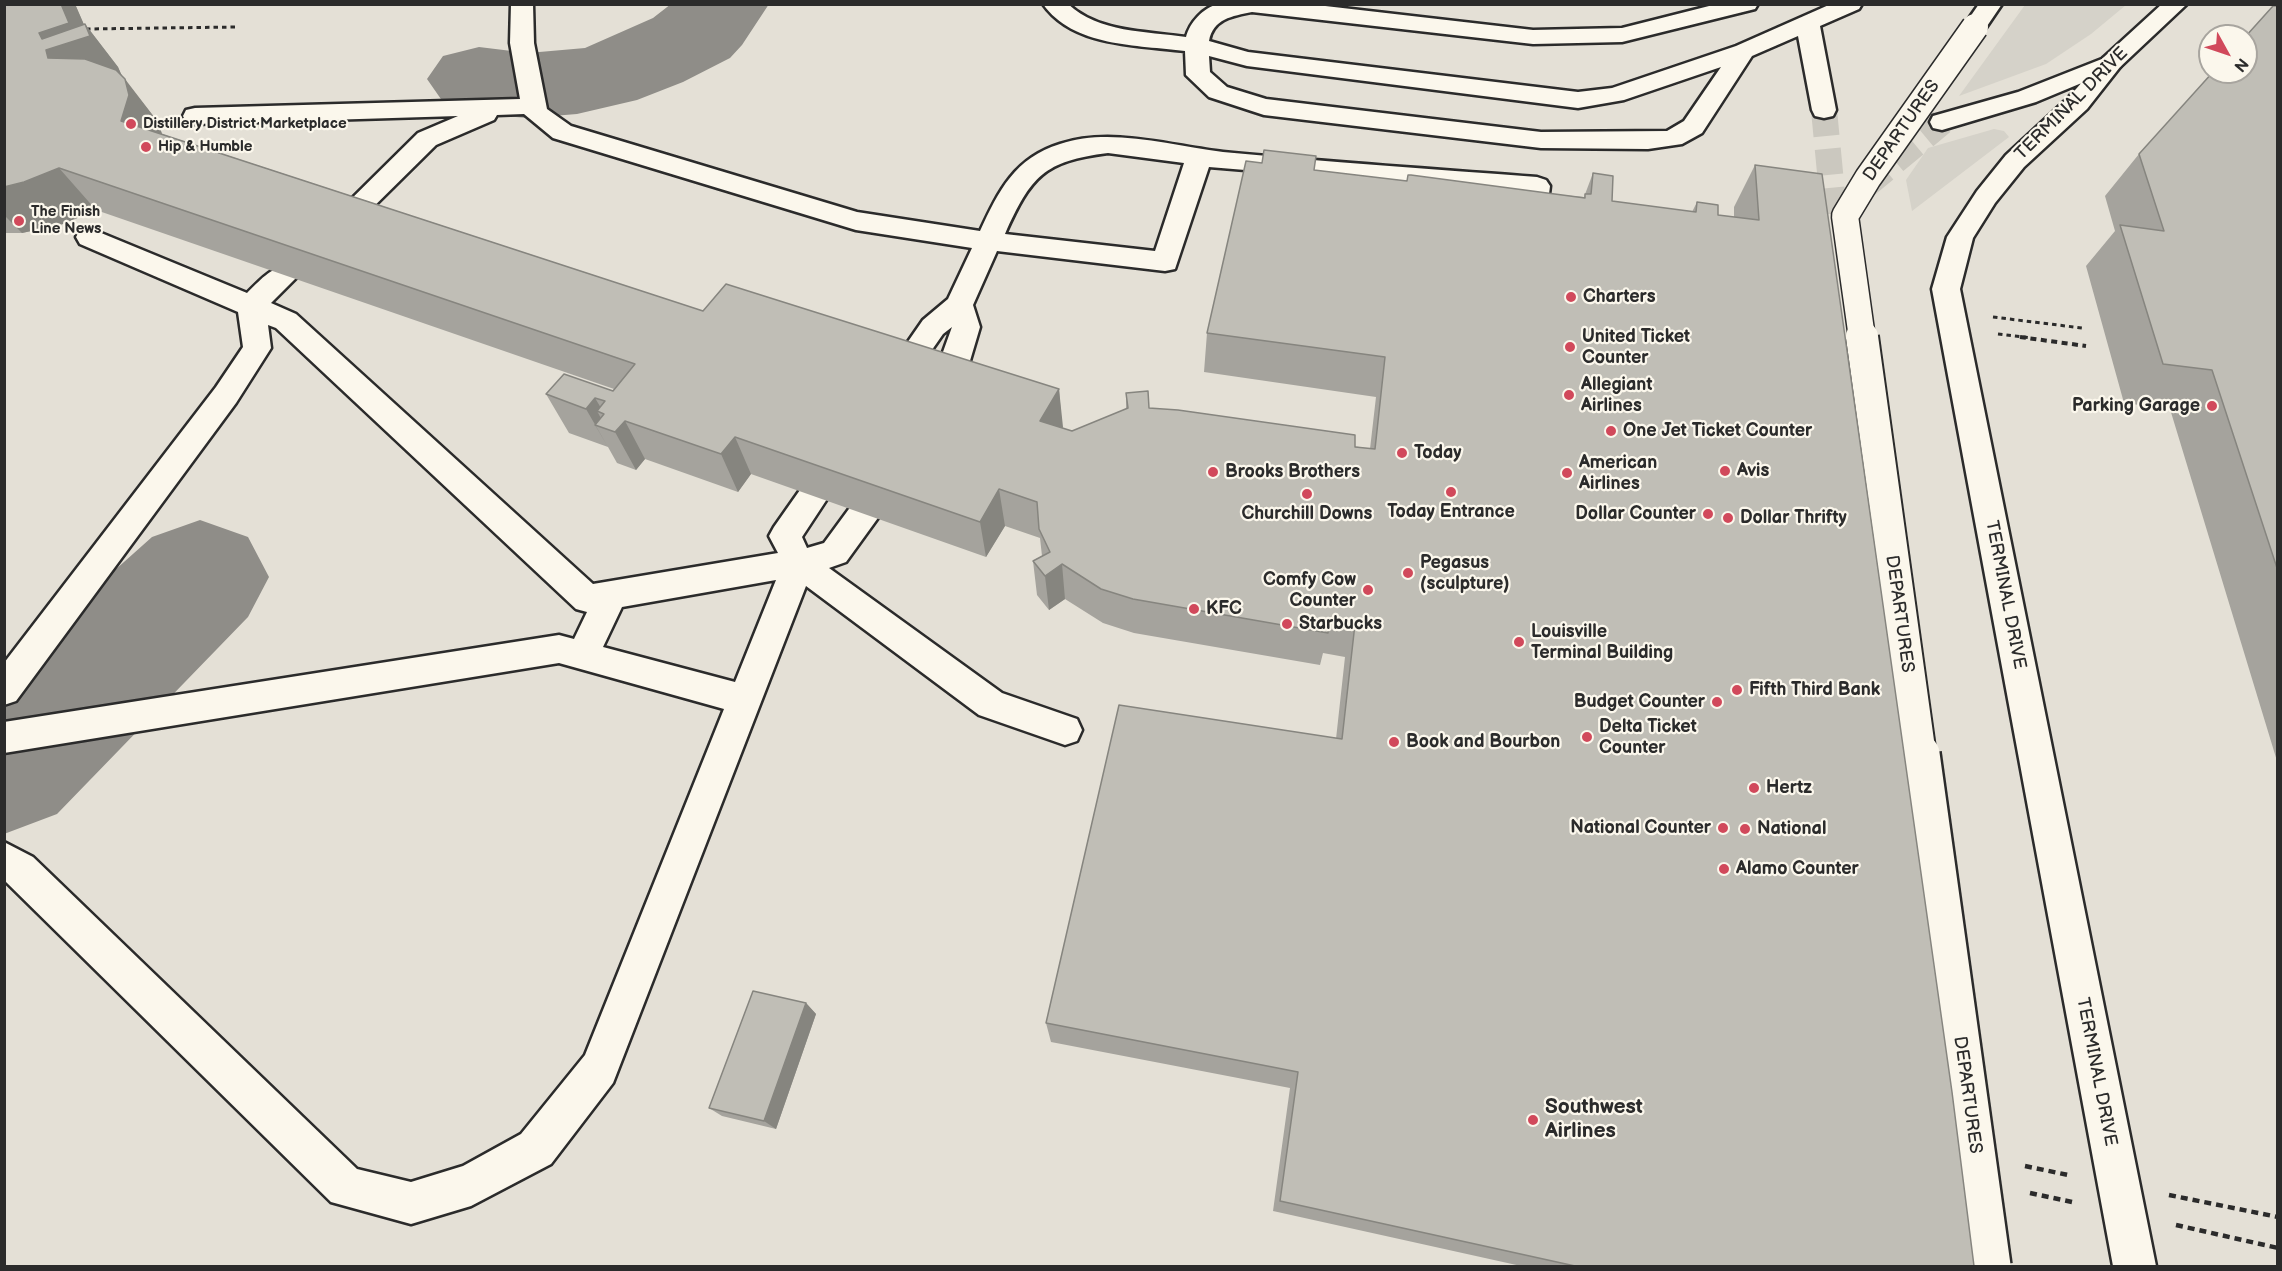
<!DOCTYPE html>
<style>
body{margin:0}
#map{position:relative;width:2282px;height:1271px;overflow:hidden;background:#f3efe4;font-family:"Balsamiq Sans",sans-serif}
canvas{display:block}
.frame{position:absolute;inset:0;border:6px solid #2b2b2b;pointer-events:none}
.north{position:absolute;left:2198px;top:24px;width:60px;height:60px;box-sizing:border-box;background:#fbf7ec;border:2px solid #a8a59f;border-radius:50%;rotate:130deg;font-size:16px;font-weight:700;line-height:24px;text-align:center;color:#2b2b2b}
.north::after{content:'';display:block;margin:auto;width:21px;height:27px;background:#d1495b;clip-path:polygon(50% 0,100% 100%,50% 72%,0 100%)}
</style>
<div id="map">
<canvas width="2282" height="1271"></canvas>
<div class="frame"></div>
<div class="north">N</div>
</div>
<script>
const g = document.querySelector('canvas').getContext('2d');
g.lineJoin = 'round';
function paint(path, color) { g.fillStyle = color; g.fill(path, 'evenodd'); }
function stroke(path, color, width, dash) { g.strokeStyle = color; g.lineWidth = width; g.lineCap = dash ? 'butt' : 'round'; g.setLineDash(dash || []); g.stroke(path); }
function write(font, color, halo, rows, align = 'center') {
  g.font = font + ' "Balsamiq Sans",sans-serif'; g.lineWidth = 4.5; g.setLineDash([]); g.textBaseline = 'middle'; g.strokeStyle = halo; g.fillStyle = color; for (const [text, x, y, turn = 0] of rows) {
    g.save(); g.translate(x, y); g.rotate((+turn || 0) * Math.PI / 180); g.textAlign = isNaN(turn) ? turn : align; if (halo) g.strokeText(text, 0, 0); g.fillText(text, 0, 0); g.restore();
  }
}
paint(new Path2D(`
 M5 5H2277V1266H5ZM2210 36H2246V72H2210Z`), '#e4e0d6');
paint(new Path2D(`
 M2025 5H2126L2091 34 2046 64 1959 96Z
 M1994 129 2004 131 2009 137 1912 211 1906 180 1928 148Z`), '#d5d2c9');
paint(new Path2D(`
 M671 4H769L742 45 730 58 683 82 637 100 577 114 528 118 503 116 443 102 427 79 443 56 479 47 528 53 585 48 653 18Z
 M200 520 248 537 269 577 248 617 57 814 4 834V669L152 537Z`), '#8f8d88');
stroke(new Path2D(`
 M1824 110 1835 224
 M1865 186 1942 122`), '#cbc8bf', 26, [26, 13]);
const minor = new Path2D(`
 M511 4H533L534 43 547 109 571 126 857 212 980 231C999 190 1015 158 1060 144 1111 127 1171 146 1223 152 1327 162 1432 169 1537 177L1546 180 1550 186 1544 234 1540 240 1531 243 1522 240 1518 234 1523 193 1209 167 1175 269 1165 271 997 251 973 305 980 327 961 391 951 407 941 410 931 407 926 399 952 327 943 334 904 390 894 393 884 390 880 382 923 320 948 299 972 248 856 230 553 138 524 114 497 115 494 120 436 145 349 231 340 234 331 231 327 225 331 219 418 133 458 116 195 124 186 122 183 116 186 110 195 108 520 99 510 43ZM1108 153 1184 163 1155 251 1005 234C1031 176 1044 161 1108 153Z
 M1043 4H1068C1099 33 1146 31 1186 37 1190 22 1203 8 1218 4H1308L1533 30 1622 28 1717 4H1758L1755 9 1622 42 1533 44 1252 12C1232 16 1213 19 1209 41L1248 52 1578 92 1612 88 1736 46 1831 4H1862L1859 9 1820 26 1836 110 1833 116 1824 118 1815 116 1812 110 1798 36 1752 56 1702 133 1682 144 1648 149 1541 148 1264 115 1209 97 1186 75 1185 51C1138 45 1073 47 1043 4ZM1209 56 1247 66 1578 108 1624 100 1721 67 1684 121 1667 131 1541 132 1266 99 1227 87 1210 72Z
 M2112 55 2120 57 2124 62 2120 67 2036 102 1942 130 1933 128 1930 122 1933 116 2018 92Z
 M89 228 247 293C261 280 274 262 295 268L299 275 271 303 296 314 593 584 778 553 769 536 774 527 826 453 837 449 848 453 852 461 802 537 807 548 824 543 879 468 890 465 901 468 905 477 901 486 846 562 829 568 1002 693 1077 719 1082 730 1077 741 1065 745 979 715 806 586 613 1083 551 1164 471 1206 411 1224 331 1202 4 880V842L33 857 357 1169 411 1182 463 1166 521 1134 585 1055 724 709 559 663 4 753V722L559 635 574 639 587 612 576 609 276 328 268 325 271 348 236 403 16 701 4 705V663L216 387 243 347 238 312 80 244 76 237 80 230ZM776 580 735 682 603 647 622 607Z`);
const major = new Path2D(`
 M1979 4H2002L1983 32H1967L1963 27Z
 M2162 4H2187L2120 67 2087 109 2024 167 1995 203 1973 238 1960 289 2156 1266H2113L1932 289 1947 237 1977 191 2006 155 2069 97 2104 57Z`);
stroke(minor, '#2b2b2b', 5);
stroke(major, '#2b2b2b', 5);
stroke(new Path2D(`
 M86 29 237 27
 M1993 317 2082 328
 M1998 334 2031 338`), '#2b2b2b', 3, [4.5, 4]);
stroke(new Path2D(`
 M2020 337 2086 346`), '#2b2b2b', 4, [6, 4.5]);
stroke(new Path2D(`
 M2025 1166 2068 1175
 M2030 1193 2072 1202
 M2169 1195 2278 1217
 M2176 1225 2278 1248`), '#2b2b2b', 4.5, [7, 5]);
paint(minor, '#fbf7ec');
paint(major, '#fbf7ec');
const majorBridgeFar2 = new Path2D(`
 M1862 338 1845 216 1868 178 1975 27`);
const majorBridgeFar1 = new Path2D(`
 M1862 337 1920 756`);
const majorBridge = new Path2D(`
 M1920 754 1991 1266`);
stroke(majorBridgeFar2, '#2b2b2b', 29, []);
stroke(majorBridgeFar1, '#2b2b2b', 36, []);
stroke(majorBridge, '#2b2b2b', 44, []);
stroke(majorBridgeFar2, '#fbf7ec', 26);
stroke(majorBridgeFar1, '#fbf7ec', 32);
stroke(majorBridge, '#fbf7ec', 39);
paint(new Path2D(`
 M4 4H75L84 25 85 24 118 67 122 77 158 122 162 134 703 311 1059 389 1062 428 1072 431 1126 409V393L1149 408 1370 449 1376 397 1204 372 1207 333 1314 170 1407 181 1584 197 1593 173 1612 201 1692 212 1697 202 1718 215 1734 217V207L1755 165 1974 1266H1521L1273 1211 1290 1088 1051 1042 1046 1023 1336 739 1345 657 1323 653 1320 665 1134 633 1103 623 1065 599 1049 610 1037 595 1033 561 1042 556 1040 538 1005 526 986 557 751 474 738 492 645 459 636 470 617 463 608 447 569 433 546 394 613 391 614 389 96 210 63 224 22 233H4Z
 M2277 6V761L2170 409 2124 403 2086 266 2115 231 2105 196 2139 154Z
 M806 1003 816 1014 776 1129 722 1116 709 1108Z`), '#a5a39d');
paint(new Path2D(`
 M61 4H75L89 36 85 24 118 67 123 78 48 58 39 33Z
 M125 79 158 122 163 137 121 121Z
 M59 168 96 210 63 224 22 233 4 215V187Z
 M1059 389 1063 427 1044 459 1040 421Z
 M595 398 604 413 597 411 607 429 595 425 608 447 586 409Z
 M625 421 645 459 636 470 615 432Z
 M735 437 751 474 738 492 721 454Z
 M999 489 1005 526 986 557 980 522Z
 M1062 564 1065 599 1049 610 1045 576Z
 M806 1003 816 1014 776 1129 764 1121Z`), '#86857f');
const building = new Path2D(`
 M4 4H61L69 23 39 33 42 39 85 24 90 36 46 50 48 58 85 59 116 70 125 79 129 95 121 121 703 311 726 284 1059 389 1040 421 1072 431 1128 408 1126 393 1148 391 1149 408 1178 410 1355 435V447L1375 449 1385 357 1207 333 1246 161 1262 163 1264 150 1316 156 1314 170 1407 181 1408 175H1411L1585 198V194H1591L1593 173 1613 176 1612 201 1696 212 1697 202 1718 205V215L1759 220 1755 165 1822 174 1952 1092 1974 1266H1575L1280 1201 1298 1072 1046 1023 1119 705 1342 739 1355 624 1330 619 1328 633 1133 599 1101 589 1062 564 1045 576 1033 561 1050 552 1039 529 1037 502 999 489 980 522 735 437 721 454 625 421 615 432 595 425 604 414 597 411 605 401 595 398 586 409 546 394 564 374 613 391 635 364 59 168 24 182 4 187Z
 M2273 6H2277V568L2212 370 2163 364 2120 225 2164 231 2139 154 2213 72H2246V36Z
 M753 991 806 1003 764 1121 709 1108Z`);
paint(building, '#c0beb6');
stroke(building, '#86857f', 1.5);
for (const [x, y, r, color] of [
 [131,124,6,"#d1495b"],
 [146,147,6,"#d1495b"],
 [19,221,6,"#d1495b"],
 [1571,297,6,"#d1495b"],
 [1570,347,6,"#d1495b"],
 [1569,395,6,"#d1495b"],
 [2212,406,6,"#d1495b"],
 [1611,431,6,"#d1495b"],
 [1402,453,6,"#d1495b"],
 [1725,471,6,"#d1495b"],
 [1213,472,6,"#d1495b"],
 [1567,473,6,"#d1495b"],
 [1451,492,6,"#d1495b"],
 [1307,494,6,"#d1495b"],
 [1708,514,6,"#d1495b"],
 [1728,518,6,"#d1495b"],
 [1408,573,6,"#d1495b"],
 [1368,590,6,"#d1495b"],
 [1194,609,6,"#d1495b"],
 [1287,624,6,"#d1495b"],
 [1519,642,6,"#d1495b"],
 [1737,690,6,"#d1495b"],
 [1717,702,6,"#d1495b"],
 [1587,737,6,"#d1495b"],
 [1394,742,6,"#d1495b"],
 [1754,788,6,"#d1495b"],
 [1723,828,6,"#d1495b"],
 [1745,829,6,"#d1495b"],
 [1724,869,6,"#d1495b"],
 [1533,1120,6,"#d1495b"]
]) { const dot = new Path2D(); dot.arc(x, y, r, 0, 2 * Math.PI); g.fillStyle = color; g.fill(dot); stroke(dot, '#fbf7ec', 2); }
write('bold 15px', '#2b2b2b', '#fbf7ec', [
 ["Distillery District Marketplace",143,124],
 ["Hip & Humble",158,147],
 ["The Finish",31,212],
 ["Line News",31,229]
], 'left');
write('18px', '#2b2b2b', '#fbf7ec', [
 ["TERMINAL DRIVE",2072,104,-45],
 ["DEPARTURES",1902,131,-55],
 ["TERMINAL DRIVE",2005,595,79],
 ["DEPARTURES",1899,614,82],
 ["TERMINAL DRIVE",2096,1072,79],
 ["DEPARTURES",1967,1095,82]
]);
write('bold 18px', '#2b2b2b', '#fbf7ec', [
 ["Charters",1583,297],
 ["United Ticket",1582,337],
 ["Counter",1582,358],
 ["Allegiant",1581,385],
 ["Airlines",1581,406],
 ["Parking Garage",2200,406,"right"],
 ["One Jet Ticket Counter",1623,431],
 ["Today",1414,453],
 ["American",1579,463],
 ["Airlines",1579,484],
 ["Avis",1737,471],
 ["Brooks Brothers",1225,472],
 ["Today Entrance",1451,512,"center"],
 ["Churchill Downs",1307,514,"center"],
 ["Dollar Counter",1696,514,"right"],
 ["Dollar Thrifty",1740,518],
 ["Pegasus",1420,563],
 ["(sculpture)",1420,584],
 ["Comfy Cow",1356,580,"right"],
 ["Counter",1356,601,"right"],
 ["KFC",1206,609],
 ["Starbucks",1299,624],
 ["Louisville",1531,632],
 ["Terminal Building",1531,653],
 ["Fifth Third Bank",1749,690],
 ["Budget Counter",1705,702,"right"],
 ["Delta Ticket",1599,727],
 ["Counter",1599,748],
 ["Book and Bourbon",1406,742],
 ["Hertz",1766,788],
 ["National Counter",1711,828,"right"],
 ["National",1757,829],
 ["Alamo Counter",1736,869]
], 'left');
write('bold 21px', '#2b2b2b', '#fbf7ec', [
 ["Southwest",1545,1108],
 ["Airlines",1545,1132]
], 'left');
</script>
